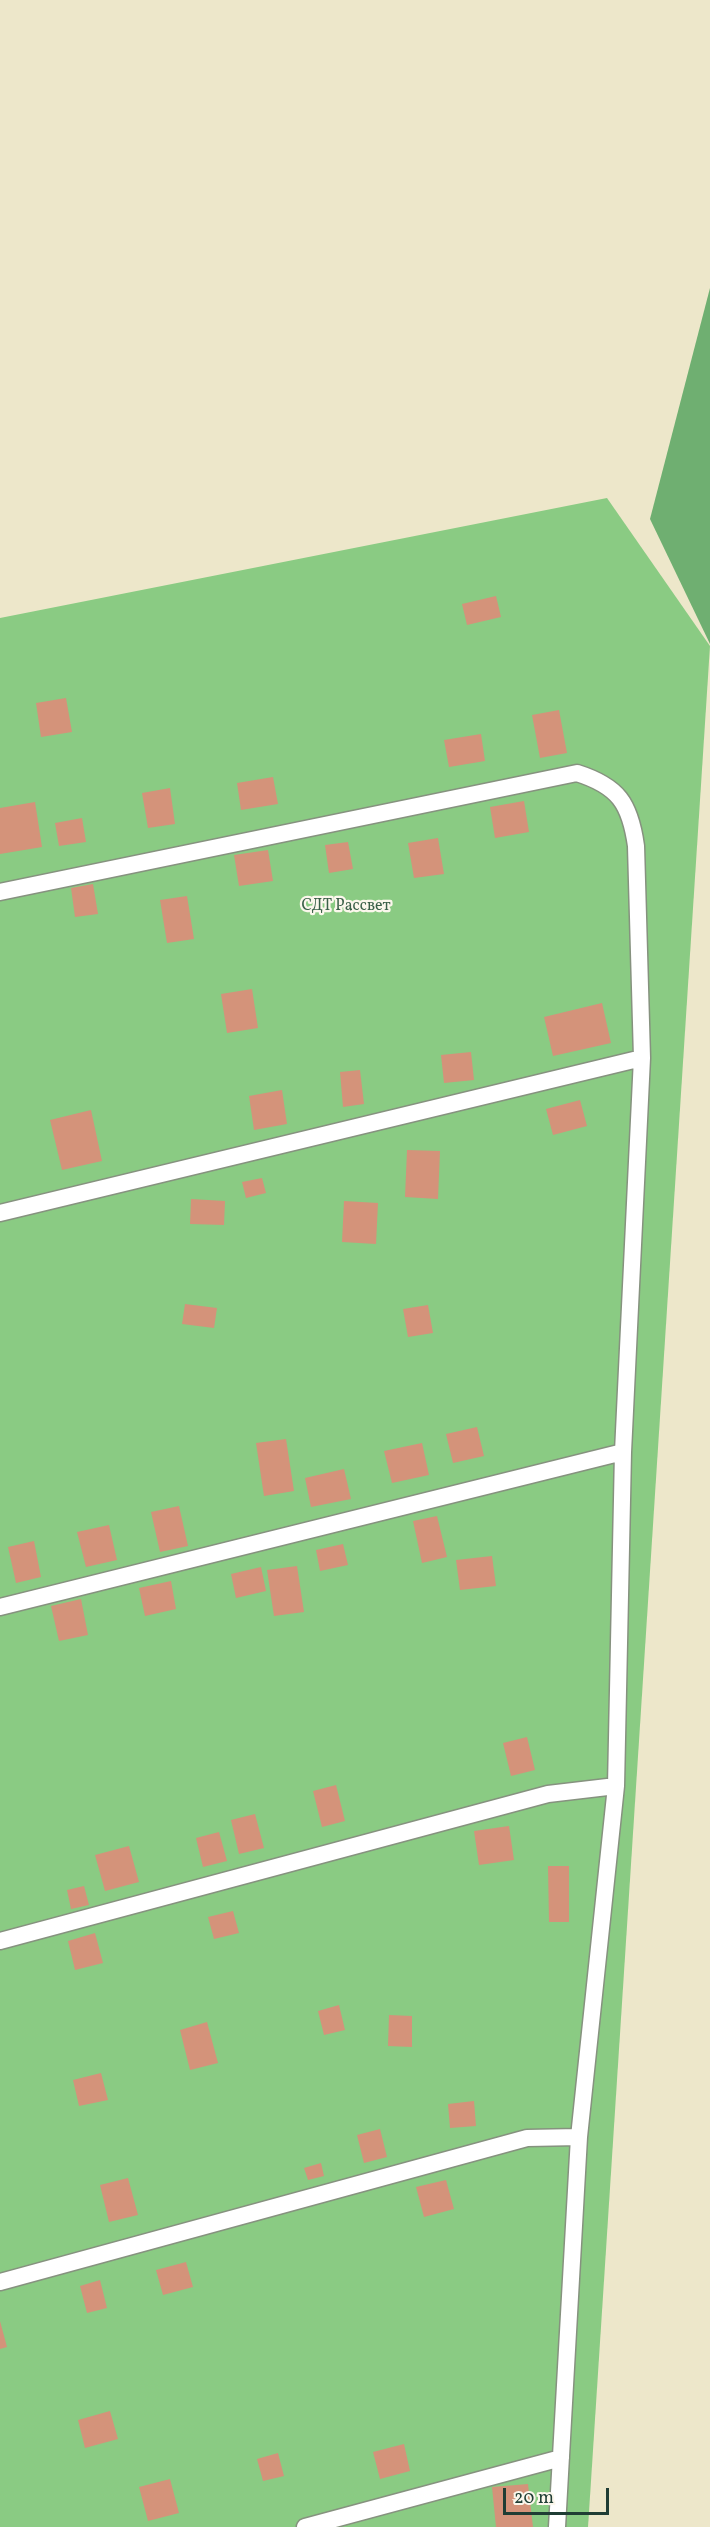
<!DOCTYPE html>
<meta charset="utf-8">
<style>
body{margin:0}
#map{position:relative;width:710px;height:2527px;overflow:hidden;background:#ede7ca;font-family:Vollkorn,serif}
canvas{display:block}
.scale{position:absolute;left:503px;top:2488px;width:106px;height:27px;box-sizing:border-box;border:3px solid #1f3d34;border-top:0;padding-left:8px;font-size:18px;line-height:21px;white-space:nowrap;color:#1f3d34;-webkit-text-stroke:4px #fbf7ec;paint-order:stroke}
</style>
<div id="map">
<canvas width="710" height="2527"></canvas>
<div class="scale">20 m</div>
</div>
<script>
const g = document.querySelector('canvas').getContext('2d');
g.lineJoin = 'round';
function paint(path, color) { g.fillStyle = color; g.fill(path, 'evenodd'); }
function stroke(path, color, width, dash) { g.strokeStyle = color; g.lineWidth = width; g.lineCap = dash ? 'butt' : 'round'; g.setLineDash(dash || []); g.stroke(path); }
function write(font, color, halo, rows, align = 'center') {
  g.font = font + ' Vollkorn,serif'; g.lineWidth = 4.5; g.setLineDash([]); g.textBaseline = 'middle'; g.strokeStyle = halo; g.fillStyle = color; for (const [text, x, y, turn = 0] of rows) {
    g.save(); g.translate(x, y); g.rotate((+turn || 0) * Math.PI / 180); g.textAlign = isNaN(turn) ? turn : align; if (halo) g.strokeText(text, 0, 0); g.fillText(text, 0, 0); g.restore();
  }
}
paint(new Path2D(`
 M607 498 710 646 588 2527H0V618Z`), '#8acb83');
paint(new Path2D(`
 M710 288V644L650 519Z`), '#6faf71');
paint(new Path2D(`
 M496 596 501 617 467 625 462 604Z
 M66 698 72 732 41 737 36 703Z
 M559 710 567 753 540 758 532 715Z
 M481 734 485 761 449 767 444 740Z
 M273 777 278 804 241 810 237 783Z
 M170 788 175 824 148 828 142 793Z
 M524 801 529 832 495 838 490 807Z
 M35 802 42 847 0 854V808Z
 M82 818 86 842 59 846 55 823Z
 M438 838 444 874 414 878 408 843Z
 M348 842 353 869 329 873 325 845Z
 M268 850 273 881 239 886 234 855Z
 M93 884 98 914 75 917 71 888Z
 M187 896 194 939 167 943 160 900Z
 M252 989 258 1028 227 1033 221 994Z
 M602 1003 611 1043 553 1056 544 1017Z
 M471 1052 474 1080 444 1083 441 1055Z
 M360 1070 364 1104 343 1107 340 1072Z
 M282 1090 287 1124 254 1130 249 1096Z
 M580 1100 587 1126 553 1135 546 1109Z
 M91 1110 102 1161 62 1170 50 1120Z
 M407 1150 440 1151 438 1199 405 1197Z
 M262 1178 266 1193 246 1198 242 1182Z
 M191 1199 225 1201 224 1225 190 1224Z
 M344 1201 378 1203 376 1244 342 1242Z
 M185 1304 217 1308 214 1328 182 1324Z
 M428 1305 433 1333 408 1337 403 1309Z
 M477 1427 484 1456 453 1463 446 1434Z
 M286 1439 294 1491 264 1496 256 1443Z
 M422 1443 429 1475 392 1483 384 1451Z
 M344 1469 351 1499 311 1507 305 1478Z
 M179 1506 188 1546 160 1552 151 1512Z
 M437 1516 447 1557 422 1563 413 1521Z
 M109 1525 117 1560 86 1567 77 1532Z
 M34 1541 41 1577 16 1583 8 1547Z
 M343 1544 348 1565 320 1571 316 1550Z
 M492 1556 496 1586 460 1590 456 1560Z
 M297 1566 304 1612 274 1616 267 1570Z
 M261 1567 266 1591 236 1598 231 1574Z
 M171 1581 176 1609 145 1616 139 1588Z
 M81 1599 88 1635 59 1641 51 1606Z
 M527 1737 535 1770 511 1776 503 1743Z
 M336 1785 345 1821 322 1827 313 1791Z
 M255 1814 264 1848 239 1854 231 1820Z
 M509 1826 514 1860 479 1865 474 1831Z
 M219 1832 227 1861 203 1867 196 1838Z
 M129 1846 139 1882 105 1891 95 1855Z
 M548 1866H569V1922H549Z
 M84 1886 89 1905 71 1909 67 1890Z
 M233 1911 239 1933 214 1939 208 1917Z
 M95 1933 103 1963 75 1970 68 1941Z
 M339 2005 345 2030 324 2035 318 2011Z
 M389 2015 412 2016V2047L388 2046Z
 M207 2022 218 2063 190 2070 180 2030Z
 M101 2073 108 2100 79 2106 73 2080Z
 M474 2101 476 2126 450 2128 448 2104Z
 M380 2129 387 2157 364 2163 357 2135Z
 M321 2163 324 2176 308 2180 304 2168Z
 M128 2178 138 2215 109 2222 100 2185Z
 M446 2180 454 2209 424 2217 416 2187Z
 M186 2262 193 2287 163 2295 156 2270Z
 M100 2280 107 2308 87 2313 80 2286Z
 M0 2321 7 2347 0 2349Z
 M110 2411 118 2439 85 2448 78 2420Z
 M404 2444 410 2471 380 2479 373 2452Z
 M278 2453 284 2476 263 2481 257 2459Z
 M170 2479 179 2513 148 2521 139 2487Z
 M528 2484 533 2527H496L492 2487Z`), '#d4937a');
const service = new Path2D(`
 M0 892 577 773C618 786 630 803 636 846L642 1058 623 1452 616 1786 579 2137 557 2527
 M0 1213 642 1058
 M0 1607 623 1452
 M0 1941 548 1794 616 1786
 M0 2282 527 2138 579 2137
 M305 2527 561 2458`);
stroke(service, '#86927f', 19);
stroke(service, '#fff', 16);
write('16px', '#3a6048', '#fbf7ec', [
 ["СДТ Рассвет",346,907]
]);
</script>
